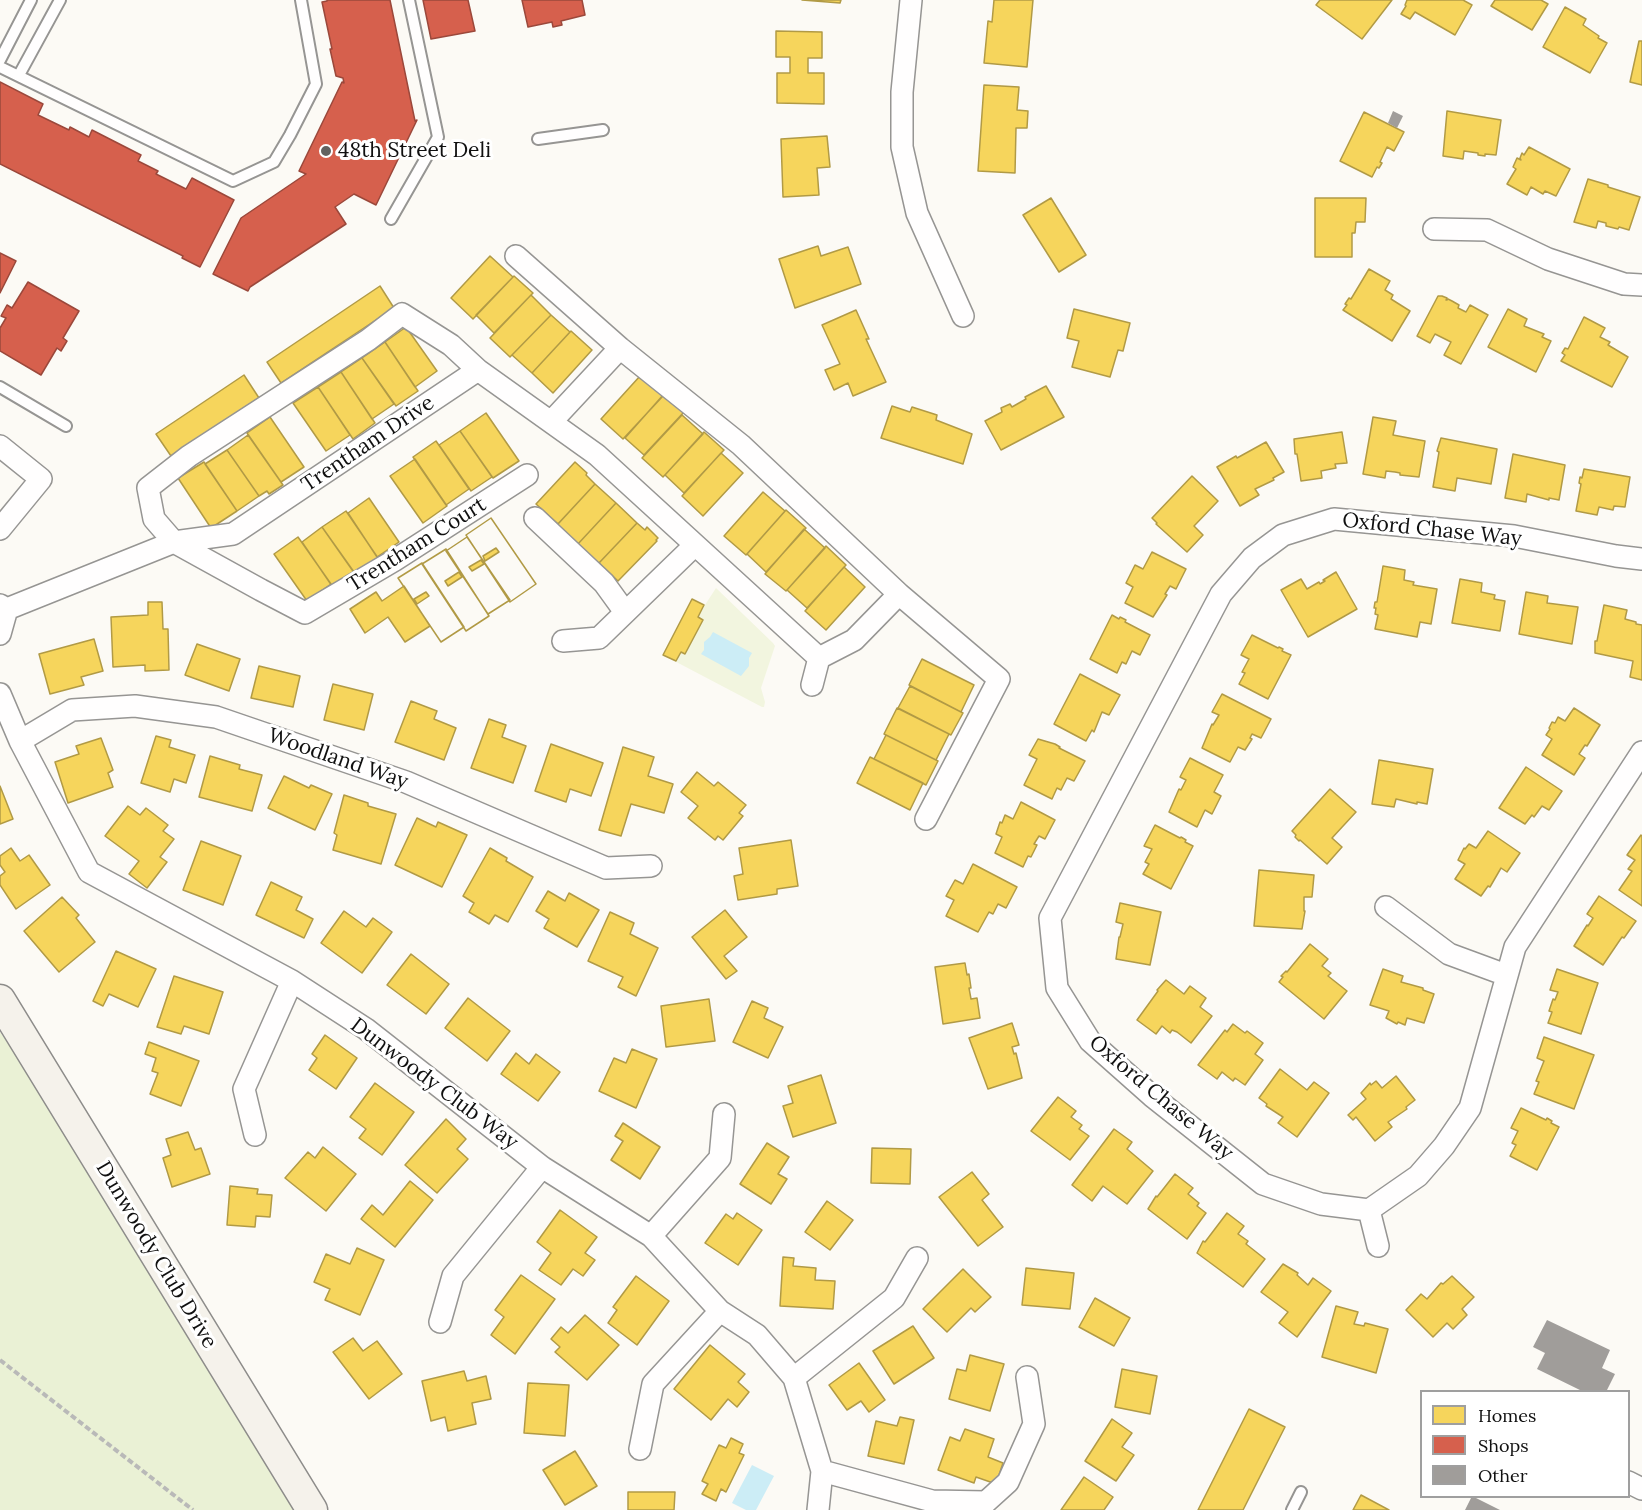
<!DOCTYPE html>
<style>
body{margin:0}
#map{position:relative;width:1642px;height:1510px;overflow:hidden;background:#fcfaf5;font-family:Lora,serif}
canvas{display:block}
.legend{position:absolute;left:1420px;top:1390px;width:210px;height:108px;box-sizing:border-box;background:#fff;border:2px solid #9f9f9f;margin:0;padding:8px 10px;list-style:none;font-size:18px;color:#101010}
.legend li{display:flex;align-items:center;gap:12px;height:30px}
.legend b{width:30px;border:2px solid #9f9f9f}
</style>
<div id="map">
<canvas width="1642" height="1510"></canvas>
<ul class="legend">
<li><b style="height:16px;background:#f6d55c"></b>Homes</li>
<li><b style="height:16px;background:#d6604d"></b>Shops</li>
<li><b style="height:16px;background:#a09d9a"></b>Other</li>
</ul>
</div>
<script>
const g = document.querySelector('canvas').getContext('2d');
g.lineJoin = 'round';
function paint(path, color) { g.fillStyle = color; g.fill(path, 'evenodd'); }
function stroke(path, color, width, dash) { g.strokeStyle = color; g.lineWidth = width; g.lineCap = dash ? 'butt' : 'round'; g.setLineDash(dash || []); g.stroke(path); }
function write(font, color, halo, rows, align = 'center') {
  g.font = font + ' Lora,serif'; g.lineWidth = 6; g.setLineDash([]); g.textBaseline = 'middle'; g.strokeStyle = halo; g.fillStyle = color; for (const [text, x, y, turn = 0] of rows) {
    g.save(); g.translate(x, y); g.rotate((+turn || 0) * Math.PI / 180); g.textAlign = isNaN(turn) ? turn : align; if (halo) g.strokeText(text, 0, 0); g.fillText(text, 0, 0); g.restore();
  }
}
paint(new Path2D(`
 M0 1032 178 1291 310 1510H0Z`), '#eaf1d5');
paint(new Path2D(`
 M716 588 773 643 775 646 761 688 765 702 764 707H762L663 655 692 599 705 605Z`), '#f2f5df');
paint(new Path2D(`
 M713 632 752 653 749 658V666L741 676 701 654 704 650V642L710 637Z
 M752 1465 774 1476 756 1510H746L732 1503Z`), '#ccedf6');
const homes = new Path2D(`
 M802 0H841L840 3Z
 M994 0H1033L1027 67 984 63 988 21 992 22Z
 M1320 0H1392L1362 39 1316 5Z
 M1407 0H1463L1472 5 1455 35 1415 12 1410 19 1401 14 1406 6 1405 5Z
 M1495 0H1541L1548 4 1532 30 1491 6Z
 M1565 7 1586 19 1583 25 1599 36 1598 38 1607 43 1590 73 1543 47Z
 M776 31 822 32V58H808V73H824V104L777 103V73H790V57H776Z
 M1639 41H1642V85L1630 82Z
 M984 85 1019 87 1017 110 1028 111 1027 128H1016L1015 173 978 171Z
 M1447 111 1501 120 1496 155 1485 154V156L1478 155V153L1464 151 1463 159 1443 156Z
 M1364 112 1404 132 1394 151 1387 147 1380 162 1382 163 1379 168 1377 167 1372 177 1340 161Z
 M827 136 830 167 817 168 819 195 783 197 781 139Z
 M1529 147 1570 169 1556 196 1545 191 1543 194 1531 187 1527 195 1507 184 1516 169 1513 167 1517 158 1521 160 1520 158 1522 153 1524 155Z
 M1588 179 1608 185V187L1640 197 1629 230 1619 227 1618 229 1606 226V223L1598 221 1596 228 1574 222Z
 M1051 198 1086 255 1059 272 1023 215Z
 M1315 198H1366L1365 222H1356L1355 233H1352V257H1315Z
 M818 246 821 256 848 247 861 284 795 308 779 259Z
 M490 256 513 277 473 319 451 298Z
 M1369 269 1390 281 1385 290 1393 295 1391 299 1410 311 1392 341 1343 310 1347 305 1345 304 1349 298 1351 299Z
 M514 276 533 293 494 333 476 315Z
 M380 286 394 308 281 383 267 362Z
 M531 295 551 315 510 357 490 338Z
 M1438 296H1442L1447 298 1446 300H1447L1448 299 1452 301 1459 305 1458 308 1466 312 1470 305 1488 315 1461 364 1444 355 1451 342 1435 334 1430 343 1417 336Z
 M1074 309 1130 323 1123 351 1118 350 1110 377 1072 367 1079 341 1067 338Z
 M1508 309 1527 319 1524 326 1544 334 1542 337 1551 341 1536 372 1488 347Z
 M856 310 869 339H866L886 382 853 396 848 383 834 390 825 370 840 364 822 325Z
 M551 315 570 332 532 373 512 355Z
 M1584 317 1605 328 1600 337 1610 342 1608 345 1628 357 1612 387 1561 361 1565 355 1562 353 1565 348 1568 349Z
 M406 327 437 371 415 387 385 342Z
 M571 331 592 350 553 393 532 373Z
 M385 342 418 391 396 406 362 358Z
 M362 358 394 404 372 419 341 372Z
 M341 372 375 423 353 439 318 387Z
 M244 375 259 398 171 456 156 434Z
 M640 376 663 396 623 439 601 419Z
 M1046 386 1064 417 1001 450 985 421 1002 412 1001 408 1010 404 1012 407 1026 399 1025 397Z
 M318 387 350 435 326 451 293 403Z
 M664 394 684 412 644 455 625 438Z
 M892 406 910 412 912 407 937 415 936 420 972 434 963 464 881 438Z
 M486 413 519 461 493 478 460 431Z
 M682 415 703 434 663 477 642 458Z
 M270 417 304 467 281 482 247 433Z
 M1373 417 1396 421 1393 435 1425 441 1419 477 1400 475V473L1395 472 1386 471 1385 478 1363 474Z
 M460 431 492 477 471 491 439 445Z
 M704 432 724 450 684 493 665 475Z
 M1342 432 1347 463 1335 464 1336 468 1321 471 1322 478 1301 481 1297 454H1295L1294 439Z
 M248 435 283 485 269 494 267 491 259 496 227 450Z
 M1441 438 1497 449 1491 484 1457 478 1455 491 1433 487 1439 452 1437 451Z
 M436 441 469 489 446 505 413 457Z
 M1266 442 1284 472 1273 478 1274 480 1255 489 1259 495 1240 506 1217 467 1236 456 1237 458Z
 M227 450 259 496 237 511 205 464Z
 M721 453 743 473 703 516 682 496Z
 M1513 454 1565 465 1559 500 1549 498V500L1527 494 1526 502 1505 498Z
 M415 459 447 506 423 523 390 476Z
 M204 462 237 511 211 528 178 478Z
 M575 462 587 473 586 475 595 484 558 524 536 504Z
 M1584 469 1630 477 1625 507 1614 506 1613 510 1599 507 1597 515 1576 511 1581 484 1579 483 1580 477 1582 478Z
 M1192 476 1218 501 1194 526 1203 535 1187 552 1156 524 1157 523 1152 518Z
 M595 484 616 503 577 545 556 526Z
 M763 492 785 511 746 555 724 536Z
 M369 498 399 542 377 557 348 513Z
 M616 503 637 523 598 564 577 545Z
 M786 510 806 528 766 572 747 554Z
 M346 511 378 558 355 574 322 527Z
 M491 518 536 584 510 602 466 535ZM496 548 499 552 485 561 483 556Z
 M491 518 536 584 510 602 466 535Z
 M637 523 645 530 647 527 658 538 656 540 657 541 618 581 599 563Z
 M322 527 354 572 332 586 302 542Z
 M804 529 825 548 786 591 765 574Z
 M298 537 331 584 307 601 274 554Z
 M467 537 510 600 488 614 446 551ZM481 560 484 564 472 571 469 567Z
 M467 537 510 600 488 614 446 551Z
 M826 546 846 565 807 608 787 590Z
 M446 549 489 616 466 631 422 564ZM459 572 462 577 448 586 445 581Z
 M446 549 489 616 466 631 422 564Z
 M1152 552 1186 569 1176 589 1170 586 1165 594 1167 595 1153 617 1125 603 1133 587 1126 583 1135 565 1143 569Z
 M422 563 464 627 441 642 398 578ZM426 592 429 596 417 604 414 599Z
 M422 563 464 627 441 642 398 578Z
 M1383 566 1405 570 1404 580 1414 582 1413 585 1437 589 1431 624 1420 622 1417 637 1375 629 1378 615 1375 614 1376 608H1374L1375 602H1377Z
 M844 567 865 587 826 630 805 611Z
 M1336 572 1357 609 1308 637 1281 590 1301 579 1307 589 1319 582 1320 584 1325 581 1323 580Z
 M1460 579 1482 583 1481 592 1495 595 1494 599 1505 601 1500 631 1452 623Z
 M404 586 430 626 405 642 388 617 365 633 350 609 376 592 382 601Z
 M1526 592 1548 596 1547 603 1578 607 1572 644 1519 634Z
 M692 599 704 605 698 617 703 620 685 654 681 652 676 661 663 655Z
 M148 602H162L163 629H168L169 670 145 671V665L113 667 111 617 148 615Z
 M1604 605 1627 610 1625 619 1636 622V624L1642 625V680L1630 677 1633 661 1595 653V641H1597Z
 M1112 615 1119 619 1120 617 1126 620 1125 622 1150 635 1140 655 1132 651 1126 664 1122 662 1117 673 1090 659Z
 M1252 635 1278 648 1279 647 1283 649 1282 651 1291 655 1268 699 1239 684 1245 673 1242 672 1249 659 1241 655Z
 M94 639 103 671 81 677 84 685 50 694 39 654Z
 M197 644 240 659 229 691 185 675Z
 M922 659 974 685 961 712 909 685Z
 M259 666 300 676 293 707 251 698Z
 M1080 674 1120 695 1109 715 1102 712 1094 732 1092 730 1086 741 1054 724Z
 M333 684 373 694 364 730 324 720Z
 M910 686 963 713 951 735 898 708Z
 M1222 694 1271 719 1261 738 1252 734 1250 738 1252 739 1245 750 1238 747 1230 762 1202 748 1212 724 1213 725 1219 715 1212 712Z
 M411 701 437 711 434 719 456 728 444 760 395 742Z
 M897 708 949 734 936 760 884 734Z
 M1574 708 1600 725 1587 746 1585 745 1579 754 1585 758 1574 775 1542 755 1552 739 1546 735 1550 729 1549 728 1552 722 1555 723 1558 717 1565 721Z
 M489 719 506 725 502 737 526 746 513 783 471 768Z
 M886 735 938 761 926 785 874 759Z
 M156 736 171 740 169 747 195 755 186 783 174 779 170 792 141 783Z
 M101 738 113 770 108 773 113 787 68 803 55 762 79 754 76 746Z
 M1038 739 1055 744 1060 747 1059 748 1085 761 1074 781 1067 778 1061 790 1057 788 1052 799 1024 785 1037 759 1029 755Z
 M551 744 603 763 591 796 570 789 566 802 535 791Z
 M623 747 654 757 648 776 673 784 664 813 631 804 621 836 599 830Z
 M210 756 240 765 239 769 262 775 252 811 199 797Z
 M870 757 923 783 910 810 857 783Z
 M1190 758 1223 775 1214 792 1221 796 1212 814 1205 810 1197 827 1169 812 1179 789 1181 790 1186 780 1180 777Z
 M1379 760 1433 769 1427 804 1417 802V804L1396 799 1394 807 1372 804Z
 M1526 767 1562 791 1549 810 1542 806 1534 817 1532 815 1525 824 1499 808Z
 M697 772 714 786 718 782 746 805 739 813 743 816 723 840 718 836 715 840 688 818 698 806 681 792Z
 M284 776 309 788 311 785 332 794 315 830 268 808Z
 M0 786 13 819 0 824Z
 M1330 789 1356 812 1332 838 1342 847 1327 864 1300 840 1299 841 1295 837 1296 835 1292 831Z
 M344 795 368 803V806L396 814 381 864 333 850 337 835 334 833Z
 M1021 802 1055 820 1045 839 1039 836 1034 844 1037 845 1031 857 1028 856 1023 867 995 853 1002 837 996 834 1000 822 1002 823 1005 815 1013 819Z
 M128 806 140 815 146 808 168 825 163 831 174 839 160 857 167 862 147 888 129 874 139 861 105 836Z
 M417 818 436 827 438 822 467 835 442 887 395 865Z
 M1155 825 1180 838 1181 837 1186 840 1185 842 1193 846 1171 889 1143 874 1149 864 1145 862 1152 849 1144 846Z
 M1488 831 1520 853 1507 872 1501 868 1490 887 1488 886 1481 896 1455 879 1465 864 1458 860 1464 848 1465 849 1469 844 1476 848Z
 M1641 835 1642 836V906L1619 890 1632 871 1628 869 1635 860 1627 855Z
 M791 840 798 886 777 889V894L738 900 734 876 743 874 739 848Z
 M201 841 241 856 223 905 183 890Z
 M11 848 20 861 29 855 50 885 16 909 0 885V876L5 872 0 865V856Z
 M490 848 507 858 506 861 533 877 508 922 495 915 489 924 469 912 474 903 463 896Z
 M973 864 1017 887 1006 908 998 904 993 914 989 912 978 932 946 916 954 900 946 896 955 880 963 884Z
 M1259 870 1314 875 1312 897H1304V911H1305L1302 929 1254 926Z
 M271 882 302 897 296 910 313 919 304 938 256 915Z
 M548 891 565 901 569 893 599 910 577 947 544 928 549 919 536 911Z
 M1599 896 1636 921 1624 938 1622 937 1603 965 1574 946 1587 925 1588 926 1593 918 1587 914Z
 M62 897 79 915 76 918 95 942 59 972 24 931Z
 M1120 903 1161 912 1150 965 1116 959 1119 937H1120L1123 924 1116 922Z
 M725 910 747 937 724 956 737 971 726 979 692 937Z
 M344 911 366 927 373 918 392 932 362 973 321 943Z
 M610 912 634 923 630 934 658 948 636 996 618 987 623 977 588 961Z
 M1310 944 1328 959 1322 966 1331 973 1328 976 1347 991 1324 1019 1279 982 1283 977 1281 976 1286 971 1287 972Z
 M116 951 156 969 138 1007 109 994 103 1006 93 1001Z
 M411 954 449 984 426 1014 387 985Z
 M965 963 967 975 969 974 971 988H969L971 999 977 998 980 1018 943 1024 935 967Z
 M1383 969 1403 976 1401 982 1423 988V990L1434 994 1424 1023 1407 1018 1405 1025 1398 1022 1397 1024 1386 1018 1389 1011 1370 1005Z
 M1557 969 1598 983 1581 1034 1548 1023 1552 1012 1549 1011 1553 999 1555 1000 1558 992 1550 990Z
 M174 976 223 992 209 1034 184 1026 181 1034 157 1027Z
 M1166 980 1184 994 1190 986 1206 998 1200 1007 1212 1016 1191 1043 1177 1032 1172 1030 1170 1033 1162 1026 1156 1034 1137 1020 1158 991 1157 990Z
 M468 998 510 1031 487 1061 445 1028Z
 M709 999 715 1041 666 1047 661 1006Z
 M752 1001 768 1008 764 1018 783 1027 768 1058 733 1042Z
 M1012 1023 1019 1045 1012 1047 1014 1054 1016 1053 1022 1078 988 1089 969 1038Z
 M1233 1024 1245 1033 1247 1031 1263 1043 1255 1054 1263 1060 1245 1085 1235 1078 1233 1081 1222 1072 1217 1079 1198 1065 1225 1030 1227 1032Z
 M325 1035 357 1058 336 1089 309 1070 317 1058 312 1054Z
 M1544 1037 1594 1055 1574 1109 1534 1094 1539 1082 1536 1081 1544 1061 1537 1058Z
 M149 1042 199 1061 181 1106 150 1094 158 1073 152 1071 156 1058 145 1054Z
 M632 1049 657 1059 636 1108 599 1091 614 1058 626 1063Z
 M516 1053 529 1064 536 1054 560 1072 538 1101 501 1074Z
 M1280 1069 1307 1090 1314 1082 1329 1093 1297 1137 1278 1123 1283 1117 1266 1106 1267 1104 1259 1098Z
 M821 1075 836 1123 793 1137 783 1106 793 1103 788 1086Z
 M1396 1076 1415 1100 1406 1107 1407 1109 1388 1122 1392 1127 1375 1141 1356 1117 1353 1120 1348 1115 1366 1099 1361 1093 1370 1083 1371 1085 1376 1081 1382 1088Z
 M375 1083 414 1112 382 1155 359 1138 366 1129 350 1117Z
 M1058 1097 1076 1111 1071 1117 1082 1125 1079 1129 1089 1136 1070 1160 1031 1131Z
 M1521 1108 1546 1120 1547 1118 1552 1121 1551 1123 1559 1127 1537 1170 1510 1156 1516 1145 1512 1143 1518 1131 1511 1128Z
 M446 1119 466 1139 457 1149 468 1159 437 1193 405 1165Z
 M623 1123 660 1147 640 1179 611 1160 623 1141 615 1136Z
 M1114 1129 1132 1142 1127 1149 1153 1171 1127 1204 1103 1186 1092 1201 1072 1185Z
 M188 1132 195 1150 201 1148 210 1174 172 1187 163 1158 171 1155 166 1139Z
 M767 1143 789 1157 778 1174 787 1179 771 1204 740 1184Z
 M323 1147 356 1174 326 1211 285 1178 308 1152 315 1158Z
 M872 1148 911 1149 910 1184 871 1183Z
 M972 1172 989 1194 982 1200 1003 1227 978 1246 939 1197Z
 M1175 1174 1193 1188 1188 1194 1199 1203 1197 1206 1206 1213 1187 1239 1148 1209 1156 1196 1157 1197Z
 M410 1181 433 1200 395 1247 361 1219 372 1205 383 1215Z
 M230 1186 258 1189 257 1194 272 1195 270 1217 256 1216 255 1227 227 1225Z
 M827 1201 853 1220 830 1250 805 1232Z
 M560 1210 597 1237 585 1253 595 1260 583 1276 573 1269 561 1285 539 1270 551 1253 537 1242Z
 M737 1213 762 1230 738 1265 705 1243 726 1214 733 1219Z
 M1227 1213 1244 1226 1238 1234 1248 1241 1246 1244 1265 1259 1243 1287 1197 1253 1203 1241 1205 1242Z
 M357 1248 384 1260 360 1315 325 1300 330 1289 314 1282 326 1254 350 1264Z
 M783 1257 794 1258 793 1266 816 1268 815 1280 835 1281 833 1309 780 1306Z
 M1283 1264 1298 1273 1297 1275 1308 1285 1313 1278 1331 1291 1297 1337 1279 1323 1288 1312 1261 1292Z
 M1026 1268 1074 1273 1070 1309 1022 1305Z
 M963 1269 991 1297 975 1312 971 1308 947 1332 923 1309Z
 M521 1275 555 1299 515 1354 491 1335 504 1317 495 1310Z
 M636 1276 669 1301 637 1345 608 1323 617 1310 613 1307Z
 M1452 1276 1474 1297 1462 1309 1467 1315 1453 1329 1447 1323 1433 1337 1406 1310 1421 1294 1427 1299 1441 1283 1443 1284Z
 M1095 1298 1130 1318 1114 1346 1079 1327Z
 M1336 1306 1358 1312 1354 1324 1364 1326 1365 1323 1388 1329 1376 1373 1322 1357Z
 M585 1315 619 1345 587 1380 555 1352 560 1347 551 1339 561 1327 568 1333Z
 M913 1326 934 1358 894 1384 873 1351Z
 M353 1338 363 1351 377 1341 402 1374 369 1399 333 1352Z
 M710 1345 745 1374 738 1382 749 1392 737 1407 728 1399 711 1420 674 1389Z
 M970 1355 1004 1364 990 1411 949 1399 957 1369 966 1371Z
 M859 1363 885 1400 869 1412 861 1401 847 1410 829 1385Z
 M1122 1369 1157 1376 1150 1414 1115 1407Z
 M464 1371 467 1381 486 1376 491 1399 472 1403 476 1424 448 1431 445 1417 431 1421 422 1381Z
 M528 1383 569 1385 565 1436 524 1433Z
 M1249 1409 1285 1427 1243 1510H1198Z
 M900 1417 914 1420 904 1464 868 1456 876 1421 897 1426Z
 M1112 1419 1132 1433 1122 1447 1134 1455 1116 1481 1085 1461Z
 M965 1429 994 1439 988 1457 1003 1463 996 1484 976 1477 974 1483 938 1470 950 1437 960 1441Z
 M731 1438 743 1444 739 1453 744 1455 726 1492 721 1489 716 1501 702 1494 708 1484 702 1481 719 1445 726 1448Z
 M575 1451 597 1486 565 1505 543 1470Z
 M1084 1477 1113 1497 1104 1510H1061Z
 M628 1492H675L674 1510H628Z
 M1361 1495 1389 1510H1353Z`);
paint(homes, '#f6d55c');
stroke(homes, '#b19a45', 1.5);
const shops = new Path2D(`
 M327 0H390L415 121 417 120 376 205 354 194 335 207 346 224 250 287 248 291 213 274 241 218 306 174 299 171 342 82 344 83 343 78 336 76 330 49H332L322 2 327 1Z
 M423 0H468L475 31 431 39Z
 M522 0H582L585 15 561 21 562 25 553 27 552 22 528 27Z
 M0 82 43 104 38 115 69 130 70 127 89 137 92 130 141 155 138 161 158 171 156 174 186 189 192 178 234 200 200 267 182 258 183 256 0 164Z
 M0 253 16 261 0 293Z
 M28 282 79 311 63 338 67 341 61 351 57 348 41 375 0 351V328L6 318 1 316 7 305 12 308Z`);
paint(shops, '#d6604d');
stroke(shops, '#9b483b', 1.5);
paint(new Path2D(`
 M1393 111 1403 116 1397 128 1388 123Z
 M1547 1320 1610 1350 1602 1368 1615 1374 1606 1392H1584L1537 1369 1545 1353 1533 1347Z
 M1472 1496 1500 1510H1465Z`), '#a09d9a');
const lane = new Path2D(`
 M0 60 31 0
 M0 67 233 181 274 162 290 135 316 84 301 0
 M19 75 60 0
 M538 139 603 130
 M391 219 438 137 409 0
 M0 387 66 426
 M1292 1510 1301 1492`);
const street = new Path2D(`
 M911 0 902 92V147L917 213 963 316
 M1434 229 1487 230 1548 259 1624 284 1642 285
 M516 256 620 348 741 445 899 594
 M551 422 620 348
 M0 446 41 479 0 529
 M527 475 395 560 305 613 261 590 174 542 154 519 148 488 189 456 368 340 402 314 451 345 478 370 597 455 819 658
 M535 518 604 583 625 612
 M1642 559 1616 556 1514 536 1334 519 1283 535 1252 558 1221 594 1050 918 1057 988 1090 1041 1152 1096 1263 1184 1321 1204 1369 1210 1418 1176 1444 1146 1470 1108 1515 947 1642 752
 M0 605 7 609 0 634
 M7 609 174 542 233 534 478 370
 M563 641 599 638 695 545
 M812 685 819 658 854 640 899 594 999 679 926 819
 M0 694 20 741 89 872 292 981 366 1029 542 1167 651 1236 720 1311 757 1335 794 1378 822 1471 818 1510
 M20 741 72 710 135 706 216 717 406 782 606 868 651 866
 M1386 907 1449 954 1506 975
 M255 1135 244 1089 292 981
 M1369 1210 1378 1246
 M651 1236 720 1158 724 1114
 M440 1322 453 1276 542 1167
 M794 1378 894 1298 917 1258
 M640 1449 653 1384 720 1311
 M822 1471 932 1501 986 1502 1008 1482 1034 1424 1027 1377
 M1628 1482 1642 1489`);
const secondary = new Path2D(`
 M0 1000 312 1510`);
stroke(lane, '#969593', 14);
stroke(street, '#969593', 24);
stroke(secondary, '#8d8c8a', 33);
stroke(new Path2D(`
 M0 1360 193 1510`), '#b9b9b8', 4, [6, 3]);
stroke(lane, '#fffefe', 10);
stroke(street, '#fffefe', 21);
stroke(secondary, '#f5f2eb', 30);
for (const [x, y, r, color] of [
 [326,151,6,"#636260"]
]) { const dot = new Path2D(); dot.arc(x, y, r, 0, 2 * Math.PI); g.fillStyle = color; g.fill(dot); stroke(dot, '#fff', 2); }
write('21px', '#101010', '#fff', [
 ["48th Street Deli",338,151]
], 'left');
write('21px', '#101010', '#fff', [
 ["Trentham Drive",368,444,-34],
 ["Oxford Chase Way",1432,530,6],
 ["Trentham Court",417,545,-32],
 ["Woodland Way",338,759,19],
 ["Dunwoody Club Way",434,1084,37],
 ["Oxford Chase Way",1161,1098,40],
 ["Dunwoody Club Drive",156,1255,59]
]);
</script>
